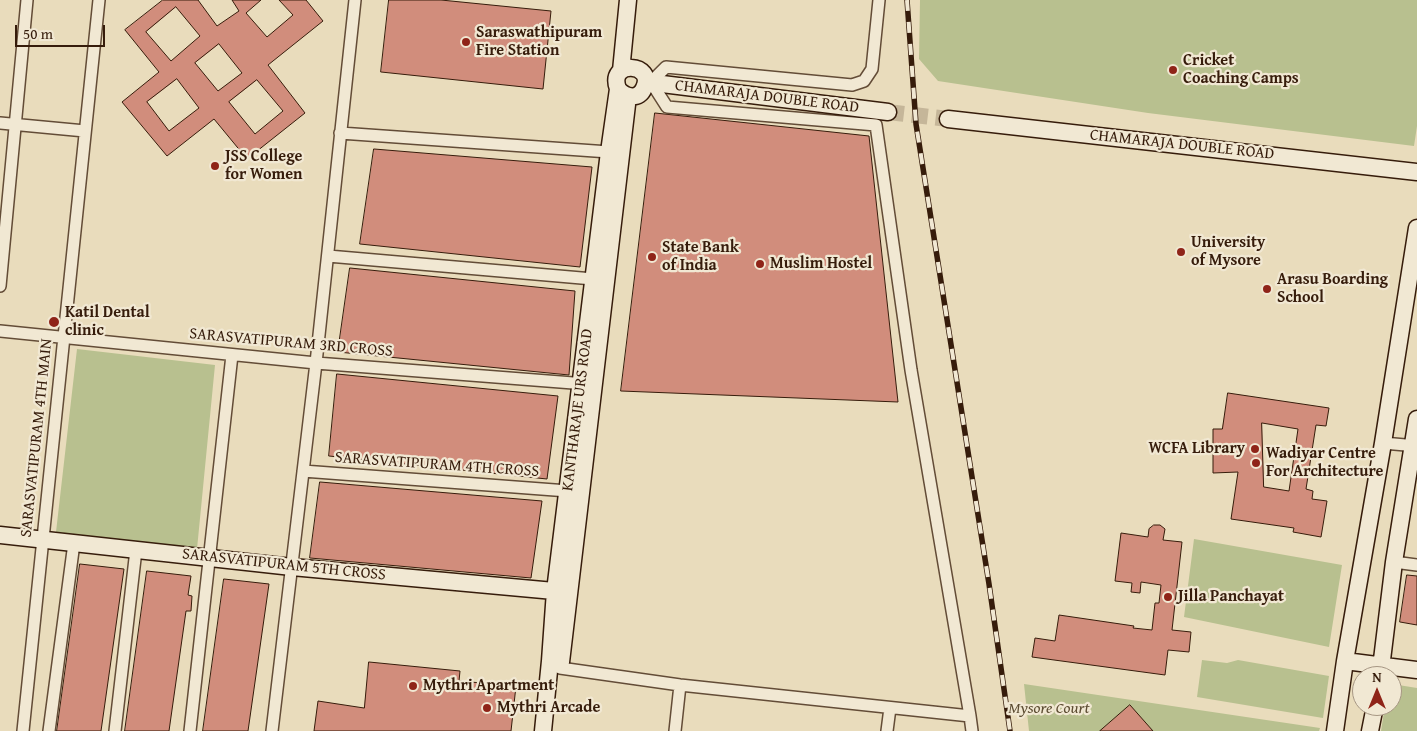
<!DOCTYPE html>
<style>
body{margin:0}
#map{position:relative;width:1417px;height:731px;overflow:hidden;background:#e9dcbc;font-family:"Gentium Book Plus",serif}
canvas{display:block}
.north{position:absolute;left:1352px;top:666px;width:50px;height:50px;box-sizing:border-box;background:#f1e8d3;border:1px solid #a69683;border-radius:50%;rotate:0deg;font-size:14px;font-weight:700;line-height:20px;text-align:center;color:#361c0b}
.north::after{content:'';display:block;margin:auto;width:18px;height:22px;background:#8f2418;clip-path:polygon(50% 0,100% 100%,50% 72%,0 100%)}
.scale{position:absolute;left:15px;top:25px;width:90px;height:22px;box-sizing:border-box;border:2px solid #361c0b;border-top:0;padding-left:6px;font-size:15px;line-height:18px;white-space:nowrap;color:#361c0b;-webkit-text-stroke:4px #f1e8d3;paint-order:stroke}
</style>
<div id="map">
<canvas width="1417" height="731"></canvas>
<div class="north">N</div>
<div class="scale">50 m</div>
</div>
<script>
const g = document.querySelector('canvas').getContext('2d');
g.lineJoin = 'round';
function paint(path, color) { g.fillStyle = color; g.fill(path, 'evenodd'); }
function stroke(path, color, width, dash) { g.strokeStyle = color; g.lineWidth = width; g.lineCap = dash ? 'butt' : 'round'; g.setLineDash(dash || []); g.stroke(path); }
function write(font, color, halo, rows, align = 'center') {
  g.font = font + ' "Gentium Book Plus",serif'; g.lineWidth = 4.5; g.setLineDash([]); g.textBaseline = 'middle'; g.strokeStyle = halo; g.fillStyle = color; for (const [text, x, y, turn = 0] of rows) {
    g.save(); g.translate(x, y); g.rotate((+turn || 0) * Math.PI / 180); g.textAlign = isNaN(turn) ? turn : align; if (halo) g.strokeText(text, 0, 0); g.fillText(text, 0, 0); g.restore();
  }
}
paint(new Path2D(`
 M920 0H1417V126L1414 146 1148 113 938 81 919 59Z
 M77 349 215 365 197 549 56 532Z
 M1194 539 1342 565 1329 647 1184 617Z
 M1202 660 1227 663 1238 660 1329 676 1323 718 1197 697Z
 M1024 684 1320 728 1319 731H1029Z
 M1392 684 1417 688V731H1381L1385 706H1392Z`), '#b8c08f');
const building = new Path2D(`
 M163 0H198L217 26 239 11 232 0H261L246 13 267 37 293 15 279 0H306L323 21 268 65 305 113 247 159 214 119 167 156 122 102 159 72 125 30ZM176 7 200 36 171 61 146 32ZM219 44 242 73 218 91 195 63ZM177 79 199 108 169 131 147 102ZM257 80 283 111 255 134 229 102Z
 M389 0H441L551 11 543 89 381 72Z
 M655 113 869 136 898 402 621 391Z
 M374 149 592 167 580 267 360 244Z
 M350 268 575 291 569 375 338 352Z
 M337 374 558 396 547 479 329 456Z
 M1228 393 1329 408 1326 426 1316 425 1306 489 1313 491 1312 499 1327 501 1321 537 1293 532 1294 528 1231 519 1238 472 1213 473V429H1222ZM1262 423 1298 429 1289 491 1264 487Z
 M320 482 542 501 531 578 310 558Z
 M1154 525H1160L1165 529 1163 540 1182 542 1172 630 1191 632 1189 652 1168 650 1165 675 1032 657 1035 638 1055 641 1059 615 1134 626 1133 628 1152 630 1155 603H1159L1161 585 1141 582 1140 593 1131 592 1132 583 1115 581 1121 533 1148 537 1149 529Z
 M80 564 124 569 101 731H57Z
 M147 571 191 576 188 595 192 596 191 611H186L169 731H125Z
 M1407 575 1417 576V625L1400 622Z
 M224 579 269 584 248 731H203Z
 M369 662 460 671 459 681 516 686 511 731H314L318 701 364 708Z
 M1130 705 1153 731H1100Z`);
paint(building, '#d18d7c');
stroke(building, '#361c0b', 1);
stroke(new Path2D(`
 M888 112 948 119`), '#c5b699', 16, [16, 8]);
const street = new Path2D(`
 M879 0 872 69 864 81 852 85 666 67 651 82 667 107 876 125 911 370 970 716
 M0 123 85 131
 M340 133 609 152
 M328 256 593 279
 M0 286 27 0
 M0 331 316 363 586 384
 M1383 443 1417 446
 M303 471 568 491
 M1394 562 1417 565
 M560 668 680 685 970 716 972 731
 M23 731 99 0
 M49 731 74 543
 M115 731 136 550
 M190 731 232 355
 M272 731 316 363 355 0
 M675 731 680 685
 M887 731 890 708`);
const secondary = new Path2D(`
 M621 71 628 0
 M646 82 888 112
 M948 119 1417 172
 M0 535 292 567 565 592
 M1345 661 1417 670
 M561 662 628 96
 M1380 676 1394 562 1417 419
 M543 731 550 661 555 591 609 152 618 89C607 59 656 63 644 88 639 100 626 98 618 89
 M1335 731 1345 661 1383 443 1417 228
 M1370 731 1375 706`);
stroke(street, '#634c37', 14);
stroke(secondary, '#361c0b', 19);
stroke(street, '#f1e8d3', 11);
stroke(secondary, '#f1e8d3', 16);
const rail = new Path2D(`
 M907 0 916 124 989 584 1010 731`);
stroke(rail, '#361c0b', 5.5);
stroke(rail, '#f1e8d3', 4, [11]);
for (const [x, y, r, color] of [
 [466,42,5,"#8f2418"],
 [1173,70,5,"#8f2418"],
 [215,166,5,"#8f2418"],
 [1181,252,5,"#8f2418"],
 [652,257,5,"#8f2418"],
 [760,264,5,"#8f2418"],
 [1267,289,5,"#8f2418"],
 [54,322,6,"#8f2418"],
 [1255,449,5,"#8f2418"],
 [1256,463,5,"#8f2418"],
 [1168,597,5,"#8f2418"],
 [413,686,5,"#8f2418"],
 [487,708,5,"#8f2418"]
]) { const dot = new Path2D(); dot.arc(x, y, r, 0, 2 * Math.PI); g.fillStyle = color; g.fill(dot); stroke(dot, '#f1e8d3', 2); }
write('bold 16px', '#361c0b', '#f1e8d3', [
 ["Saraswathipuram",476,33],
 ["Fire Station",476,51],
 ["Cricket",1183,61],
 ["Coaching Camps",1183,79],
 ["JSS College",225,157],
 ["for Women",225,175],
 ["University",1191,243],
 ["of Mysore",1191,261],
 ["State Bank",662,248],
 ["of India",662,266],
 ["Muslim Hostel",770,264],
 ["Arasu Boarding",1277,280],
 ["School",1277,298],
 ["Katil Dental",65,313],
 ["clinic",65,331],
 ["WCFA Library",1245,449,"right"],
 ["Wadiyar Centre",1266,454],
 ["For Architecture",1266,472],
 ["Jilla Panchayat",1178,597],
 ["Mythri Apartment",423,686],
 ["Mythri Arcade",497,708]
], 'left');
write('16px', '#361c0b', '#f1e8d3', [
 ["CHAMARAJA DOUBLE ROAD",767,97,7],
 ["CHAMARAJA DOUBLE ROAD",1182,145,6],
 ["SARASVATIPURAM 3RD CROSS",291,343,5],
 ["KANTHARAJE URS ROAD",578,410,-83],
 ["SARASVATIPURAM 4TH MAIN",37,438,-84],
 ["SARASVATIPURAM 4TH CROSS",437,465,4],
 ["SARASVATIPURAM 5TH CROSS",284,565,6]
]);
write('italic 16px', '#5d4d33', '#f1e8d3', [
 ["Mysore Court",1049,709]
]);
</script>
